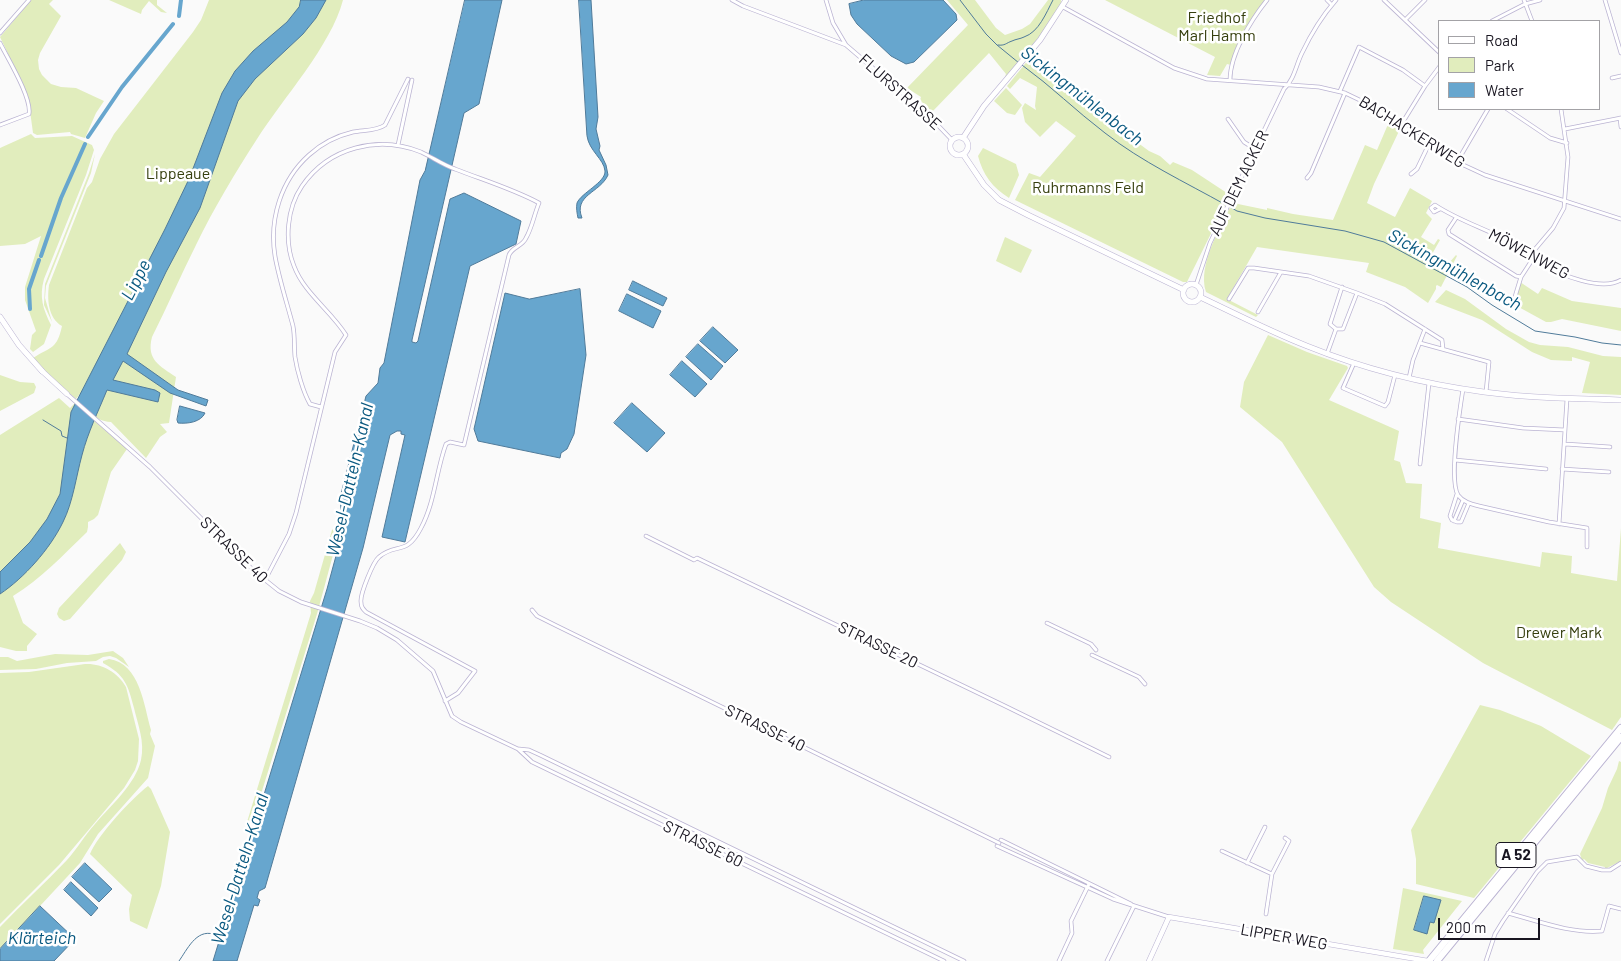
<!DOCTYPE html>
<meta charset="utf-8">
<style>
body{margin:0}
#map{position:relative;width:1621px;height:961px;overflow:hidden;background:#fafafa;font-family:Barlow,sans-serif}
canvas{display:block}
.legend{position:absolute;left:1438px;top:20px;width:162px;height:90px;box-sizing:border-box;background:#fff;border:1px solid #a3a2a6;margin:0;padding:6px 9px;list-style:none;font-size:15px;color:#191621}
.legend li{display:flex;align-items:center;gap:10px;height:25px}
.legend b{width:25px;border:1px solid #a3a2a6}
.scale{position:absolute;left:1438px;top:918px;width:102px;height:22px;box-sizing:border-box;border:2px solid #191621;border-top:0;padding-left:6px;font-size:15px;line-height:18px;white-space:nowrap;color:#191621;-webkit-text-stroke:4px #fff;paint-order:stroke}
</style>
<div id="map">
<canvas width="1621" height="961"></canvas>
<ul class="legend">
<li><b style="height:6px;background:#fff"></b>Road</li>
<li><b style="height:14px;background:#e1edbd"></b>Park</li>
<li><b style="height:14px;background:#67a6ce"></b>Water</li>
</ul>
<div class="scale">200 m</div>
</div>
<script>
const g = document.querySelector('canvas').getContext('2d');
g.lineJoin = 'round';
function paint(path, color) { g.fillStyle = color; g.fill(path, 'evenodd'); }
function stroke(path, color, width, dash) { g.strokeStyle = color; g.lineWidth = width; g.lineCap = dash ? 'butt' : 'round'; g.setLineDash(dash || []); g.stroke(path); }
function write(font, color, halo, rows, align = 'center') {
  g.font = font + ' Barlow,sans-serif'; g.lineWidth = 5; g.setLineDash([]); g.textBaseline = 'middle'; g.strokeStyle = halo; g.fillStyle = color; for (const [text, x, y, turn = 0] of rows) {
    g.save(); g.translate(x, y); g.rotate((+turn || 0) * Math.PI / 180); g.textAlign = isNaN(turn) ? turn : align; if (halo) g.strokeText(text, 0, 0); g.fillText(text, 0, 0); g.restore();
  }
}
paint(new Path2D(`
 M31 0H53L49 4 61 16 40 53 38 60 39 69 42 75 51 84 61 87 76 88 104 101 96 113 85 138 71 134 70 132 37 135 33 133 28 96 0 37Z
 M109 0H157V5L167 13 161 12 149 1 142 10 141 14Z
 M209 0H343C331 46 283 98 257 139 235 173 214 208 196 245 181 275 167 307 152 337 146 360 160 366 176 377L169 423 160 424 167 432 160 437 146 458 111 422C92 421 89 408 80 394L76 399 54 380 33 358C52 346 57 349 62 326 48 318 47 299 49 285L87 188 92 182 100 159 114 134 193 32 201 20Z
 M947 0H975L996 28 1005 35 1022 29 1030 24 1048 0H1061L1062 4 1046 28 1009 75 1005 77 1006 74 989 53 932 112 920 100 921 97 907 88 968 25Z
 M1105 0H1265L1246 27 1231 65 1227 64 1220 76 1207 75 1215 57Z
 M1029 59 1039 70 1149 151 1160 156 1170 165 1173 162 1192 170 1230 195 1187 282H1183L1015 200 1029 173 1040 177 1076 136 1056 121 1040 137 1025 122 1022 108 1025 103 1036 110 1035 106 1037 87 1020 78 1010 89 1007 86Z
 M1006 88 1022 105 1015 115 1007 113 994 101Z
 M1389 122 1400 129 1374 184 1367 203 1395 217 1410 188 1432 201 1426 213 1432 219 1421 237 1434 245 1438 239 1440 240 1431 256 1445 263H1449L1456 255 1457 256 1443 283 1441 287 1437 285 1436 286V289L1428 303 1405 287 1366 272 1369 263 1257 247 1227 299 1258 315 1256 317 1206 292C1197 264 1222 225 1234 199L1238 204 1267 210V208L1293 214 1333 220 1365 145 1377 150Z
 M31 134 35 138 72 136 92 145 94 150 86 175 44 279C39 297 43 309 51 325L44 344 33 352 30 349 32 335 36 331 25 300V287L41 236 25 244 0 246V148Z
 M983 148 1016 164 1019 175 1009 198C992 187 983 175 978 156Z
 M95 154 91 173 46 286 45 298 52 322 44 305 45 284 89 173Z
 M1005 237 1032 250 1021 273 996 261Z
 M1520 282 1538 294 1542 288 1572 301 1621 308V331L1562 319 1551 322H1546L1515 305V301Z
 M1446 290 1465 299 1506 329 1529 342 1540 345 1568 347 1603 356 1621 357V395L1582 393 1590 362 1572 357V361L1551 360 1532 352 1482 320 1435 302Z
 M1268 335 1307 352 1347 366 1348 368 1329 400 1399 431 1394 460 1400 462 1406 483 1422 484 1420 518 1441 523 1438 548 1540 567 1542 552 1572 556 1571 573 1617 581 1621 528V717L1612 730 1483 663 1391 602 1374 587 1282 442 1240 407 1244 382Z
 M0 375 20 382 34 383 36 387 34 393 0 411Z
 M59 398 70 408 75 403 127 449 111 472 98 515 94 519 88 522V527L87 532C63 555 41 579 13 596L23 623 37 634 27 646V651H16L0 647V435Z
 M335 528 340 529 317 614 252 823 247 822 311 613 310 601 314 593 332 530Z
 M120 543 126 552 122 560 70 619 64 621 59 618 57 614 59 608Z
 M113 651 123 658 129 667 116 658 110 656 103 657 96 661 67 663 36 669 0 670V657H8L17 661 55 654 88 655Z
 M109 659C140 663 144 706 151 730L150 734 155 746 148 778 98 834 80 863 0 949V927C22 904 45 883 67 860 77 849 85 835 95 824 111 805 135 785 141 760 145 742 138 725 134 708 128 685 125 675 103 663V661Z
 M85 664C101 663 118 672 126 687L139 739 138 761 135 770 124 788 59 865 0 924V673L29 672Z
 M1480 705 1500 710 1541 726 1591 756 1474 898 1416 884V859L1411 830Z
 M1619 761 1621 762V861L1605 869V867L1588 863 1584 859 1582 861 1580 854 1602 808 1608 788 1617 769Z
 M148 786 151 789 170 832 161 886 147 929 130 921 129 909 132 895 90 854C97 836 132 798 148 786Z
 M1403 888 1462 901 1423 950 1424 954 1393 949Z`), '#e1edbd');
const water = new Path2D(`
 M301 0H326L316 18 303 34 255 79 238 101 200 208 166 272 127 354 178 390 208 400 206 406 170 393 123 361 113 380 155 390 160 393 158 402 107 390C98 412 88 432 82 455 76 477 73 502 63 522 50 549 24 578 0 594V572L30 542 47 519 60 494 71 412 165 229 189 179 222 93 235 71 253 51 287 22 299 7Z
 M465 0H502L479 104 464 113 412 340V342L416 343 418 341 450 199 464 193 521 221 516 244 470 266 405 542 382 537 405 435 401 434V431H397L390 435 363 548 265 888 259 891 257 898 260 900 258 906 254 905 237 961H213L327 589 343 530 340 498 366 396 378 383 380 368 384 363 420 180 425 171Z
 M579 0H591L598 117 596 129 600 146 599 150 606 165 608 175C600 193 573 195 582 218H578C577 213 576 208 577 203 581 193 606 182 605 171 604 159 589 151 587 136Z
 M864 0H943L956 14 957 20 914 62 906 64 891 56 857 24 851 15 849 4Z
 M633 281 667 298 663 306 629 290Z
 M580 289 586 355 574 434 567 449 561 453 560 458 478 441 474 429 505 293 529 299Z
 M627 294 661 311 653 328 619 311Z
 M713 327 738 350 725 363 700 341Z
 M698 344 723 366 711 380 686 357Z
 M682 361 707 384 695 397 670 375Z
 M632 403 665 433 647 452 614 423Z
 M180 406 205 413C201 422 188 424 178 423L177 420Z
 M85 863 112 889 99 902 72 877Z
 M71 882 98 908 91 916 64 890Z
 M1424 896 1441 900 1434 923 1430 922 1427 934 1414 930Z
 M40 906 75 939 54 961H0V949Z`);
paint(water, '#67a6ce');
stroke(water, '#507b9a', 1);
stroke(new Path2D(`
 M960 0 986 34 997 45 1019 63
 M998 45C1005 46 1006 43 1012 41 1016 39 1020 39 1024 37 1039 32 1046 13 1053 0
 M1022 65C1051 86 1076 111 1105 133 1142 162 1185 182 1226 205
 M1230 207 1237 211 1265 218 1345 231 1384 242 1467 287 1492 305 1535 331 1575 337 1602 343 1621 345
 M43 420 61 431 62 436 67 438
 M179 961C187 950 196 929 213 934`), '#507b9a', 1);
stroke(new Path2D(`
 M179 16 181 0
 M88 137 122 87 173 24
 M41 256 61 198 85 144
 M30 309 29 289 39 260`), '#67a6ce', 4);
const minor = new Path2D(`
 M732 0 743 6 846 45
 M826 0 833 23 846 45 930 117 952 140
 M1327 0 1332 5
 M1384 0 1440 53
 M1524 0 1532 21
 M1605 0 1621 53
 M1063 7 1174 68 1207 79 1319 87 1345 93 1368 104 1457 162 1485 175 1621 219
 M1405 20 1425 0
 M1492 21 1525 4 1540 0
 M0 33 29 0
 M0 43C8 59 32 98 29 114L0 125
 M1612 78 1621 76
 M1230 80C1230 54 1251 20 1267 0
 M1340 91 1359 47 1403 70 1425 86
 M1507 109 1550 138 1567 143
 M1620 118 1621 127
 M1228 119 1244 142 1255 149
 M1401 125 1425 86 1440 66
 M1565 129 1621 118
 M398 145 412 80
 M1457 162 1488 109
 M1411 174 1417 169 1429 144
 M1307 178 1311 173 1345 93
 M1440 209 1434 212 1431 208 1435 205C1459 221 1487 229 1512 243 1523 249 1533 257 1544 264 1561 276 1602 291 1621 280
 M1456 218 1448 230 1449 234 1516 276 1521 277
 M1531 254 1553 228 1564 208 1568 157 1561 109
 M1196 285 1210 243 1284 89C1294 80 1296 65 1302 53 1311 34 1322 16 1336 0
 M1342 287 1330 324 1336 329H1343L1357 293
 M1229 299 1248 268H1254L1309 276 1357 293 1385 304 1442 340 1443 349
 M1514 300 1521 277 1534 257
 M1258 312 1281 272
 M1420 343 1489 362 1486 392
 M1327 354 1336 329
 M1354 363 1343 388 1385 406 1388 402 1395 375
 M1409 378 1413 360 1425 329
 M1463 389C1460 408 1449 480 1458 495 1463 502 1471 504 1479 506L1549 522 1587 528V547
 M67 394 150 467 254 571 279 591 301 602 360 621 377 628 397 640 433 671 452 716 461 722 518 749 532 762 944 961
 M321 407 310 404C303 392 297 370 295 357 294 347 295 336 293 326 287 303 279 279 275 256 269 219 281 180 309 155 321 144 336 136 353 132 363 130 377 131 385 125L408 79
 M1458 419 1523 428 1565 430
 M1565 444 1610 447
 M1455 460 1546 469
 M1420 464 1429 383
 M1562 469 1609 472
 M1457 494 1450 516 1452 520 1457 522H1461L1469 503
 M1454 521 1463 500
 M1559 524 1567 399
 M646 536 694 560 697 558 1003 705 1109 757
 M265 580 289 534 296 513 335 352 346 335C331 311 304 293 294 266 284 241 287 208 302 186 329 147 378 135 421 152 432 157 443 165 455 169 483 180 513 189 539 203 534 215 532 228 526 238 523 246 512 247 509 255L464 445 450 442 446 444C436 471 435 502 421 528 406 557 396 542 379 557 373 562 360 594 361 602 361 607 363 609 366 612L475 671 458 693 445 701
 M532 610 537 616 557 626 999 843
 M1047 623 1091 644 1096 650
 M1092 655 1139 677 1145 684
 M519 749 529 750 540 755 964 961
 M1001 840 1131 904
 M997 846 1113 899 1169 917
 M1222 851 1272 874
 M1247 863 1265 827
 M1508 913C1538 921 1571 934 1602 931L1609 906 1621 909
 M1266 914 1272 874 1289 841 1285 838
 M1059 961 1072 933 1071 921 1089 884
 M1107 961 1134 906
 M1486 961 1495 934 1503 921 1537 872 1547 862 1577 857 1586 866 1602 870H1610L1621 863`);
const tertiary = new Path2D(`
 M42 371 67 394
 M1149 961 1169 917 1428 961`);
const secondary = new Path2D(`
 M950 146a9 9 0 1 1 18 0a9 9 0 1 1-18 0Z
 M963 138 984 106 1040 40 1066 0
 M963 154 984 185 999 200 1028 215 1184 290
 M1183 293a9 9 0 1 1 18 0a9 9 0 1 1-18 0Z
 M1200 297C1236 314 1271 332 1307 346 1364 369 1424 384 1484 392 1529 398 1576 399 1621 400
 M0 317 19 345 42 371`);
const motorway = new Path2D(`
 M1429 961 1621 728
 M1437 961 1621 737`);
stroke(minor, '#bab3d2', 4.5);
stroke(tertiary, '#bab3d2', 5.5);
stroke(secondary, '#bab3d2', 6);
stroke(motorway, '#bab3d2', 8);
stroke(minor, '#fff', 3);
stroke(tertiary, '#fff', 4.5);
stroke(secondary, '#fff', 5);
stroke(motorway, '#fff', 6);
for (const [x, y, w] of [
 [1516,855,40]
]) { const box = new Path2D(); box.roundRect(x - w / 2, y - 12.5, w, 25, 4); g.fillStyle = '#fff'; g.fill(box); stroke(box, '#191621', 1); }
write('bold 15px', '#191621', null, [
 ["A 52",1516,855]
]);
write('16px', '#363f0e', '#fff', [
 ["Friedhof",1217,18],
 ["Marl Hamm",1217,36],
 ["Lippeaue",178,174],
 ["Ruhrmanns Feld",1088,188],
 ["Drewer Mark",1559,633]
]);
write('16px', '#191621', '#fff', [
 ["FLURSTRASSE",900,92,42],
 ["BACHACKERWEG",1412,132,32],
 ["AUF DEM ACKER",1239,183,-64],
 ["MÖWENWEG",1529,254,28],
 ["STRASSE 40",234,550,44],
 ["STRASSE 20",878,645,26],
 ["STRASSE 40",765,728,26],
 ["STRASSE 60",703,844,26],
 ["LIPPER WEG",1284,937,10]
]);
write('italic 18px', '#0a5980', '#fff', [
 ["Sickingmühlenbach",1082,96,38],
 ["Sickingmühlenbach",1455,270,29],
 ["Lippe",136,280,-63],
 ["Wesel-Datteln-Kanal",350,480,-77],
 ["Wesel-Datteln-Kanal",240,869,-73],
 ["Klärteich",42,938]
]);
</script>
